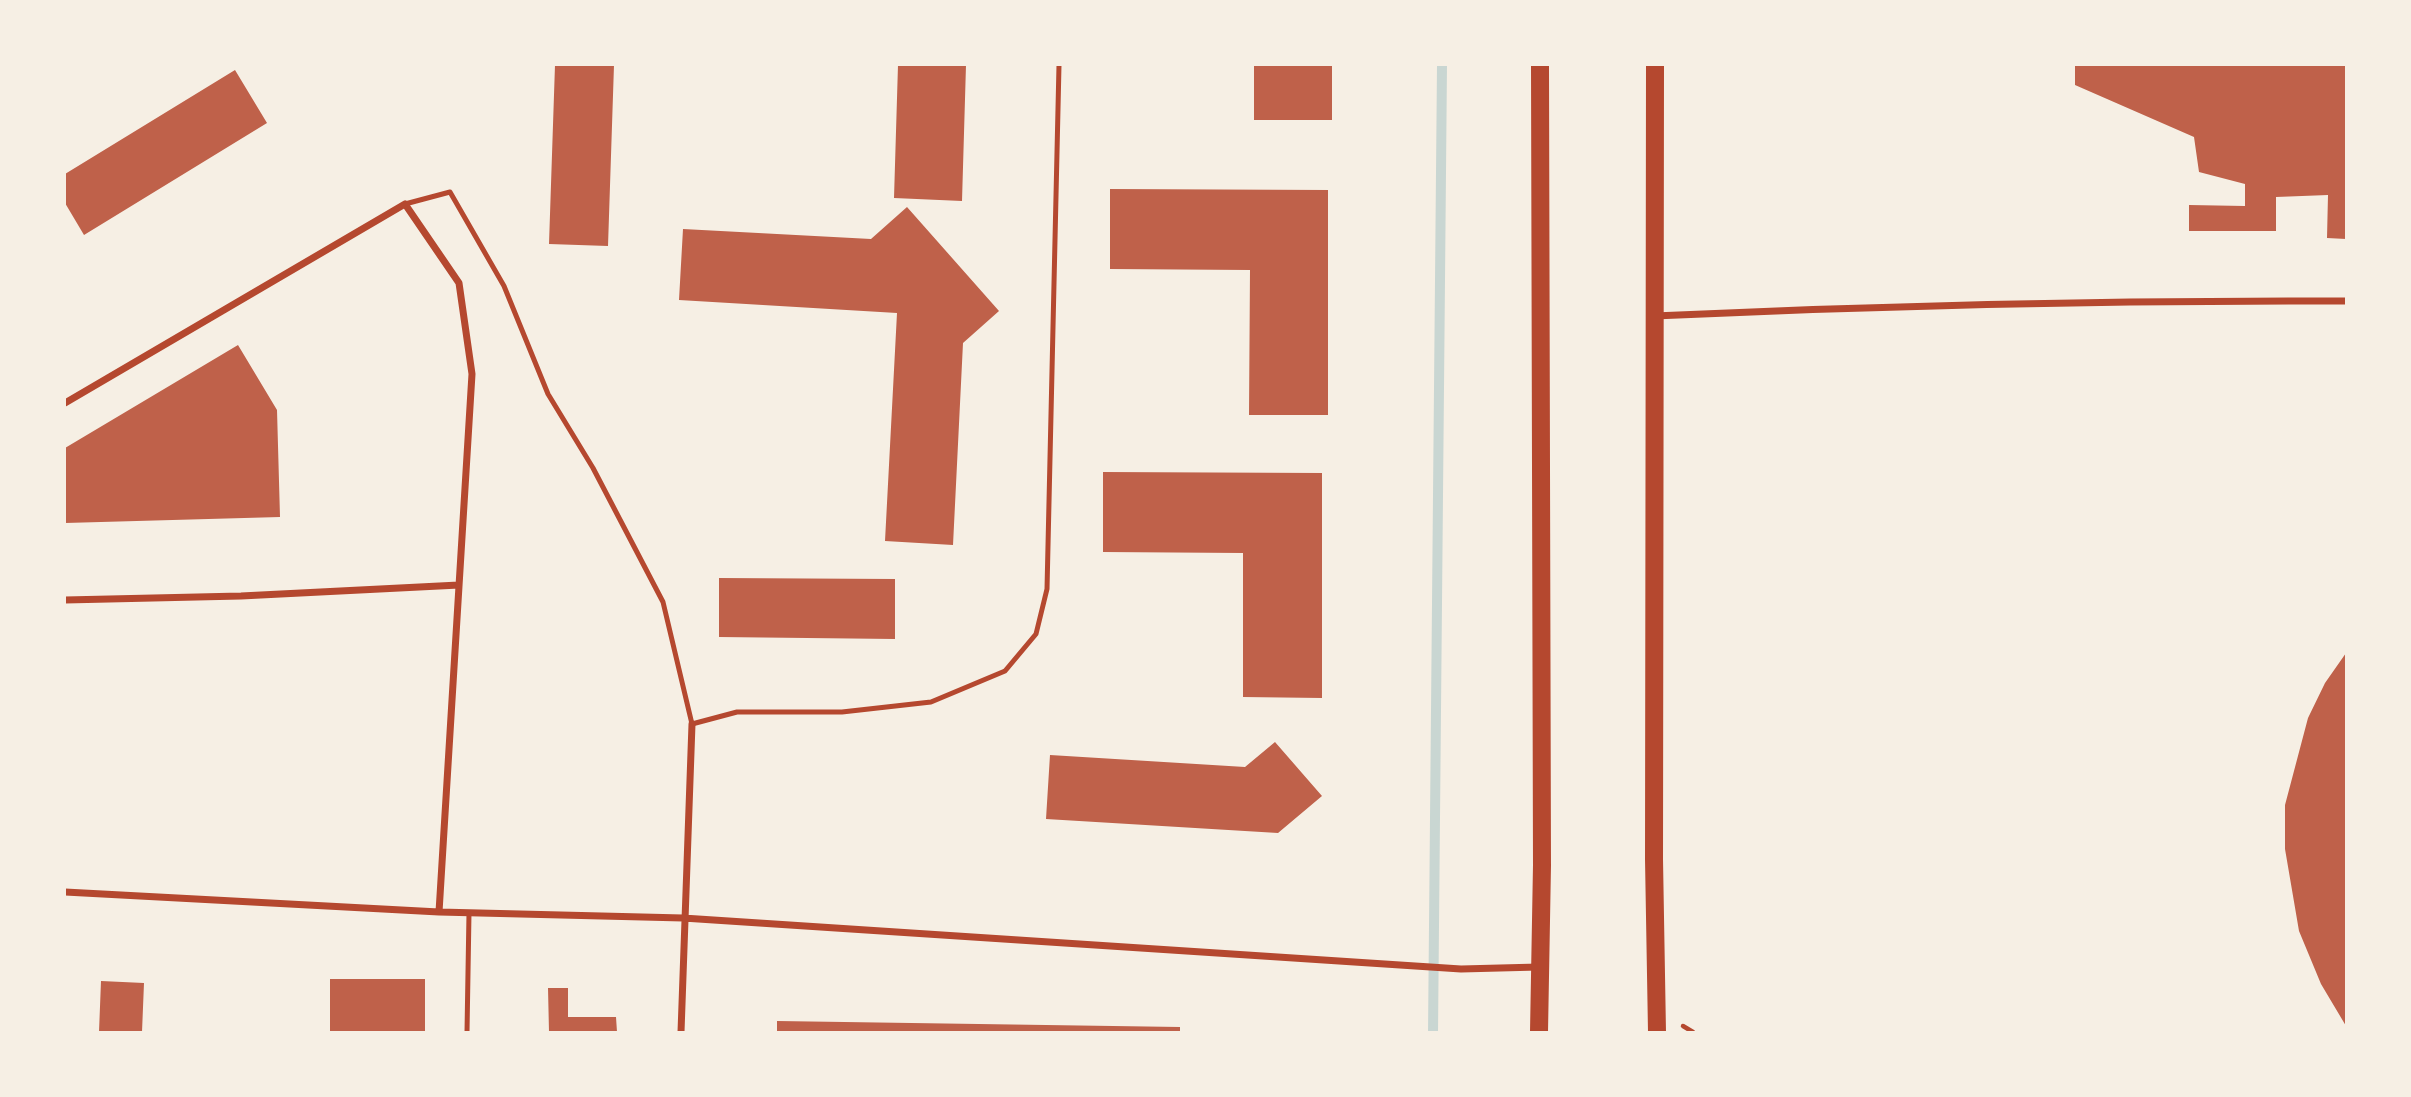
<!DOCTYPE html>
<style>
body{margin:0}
#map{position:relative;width:2411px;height:1097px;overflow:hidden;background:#f6efe4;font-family:Jost,sans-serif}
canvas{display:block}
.frame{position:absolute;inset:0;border:66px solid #f6efe4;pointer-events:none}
</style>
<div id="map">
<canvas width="2411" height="1097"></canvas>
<div class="frame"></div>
</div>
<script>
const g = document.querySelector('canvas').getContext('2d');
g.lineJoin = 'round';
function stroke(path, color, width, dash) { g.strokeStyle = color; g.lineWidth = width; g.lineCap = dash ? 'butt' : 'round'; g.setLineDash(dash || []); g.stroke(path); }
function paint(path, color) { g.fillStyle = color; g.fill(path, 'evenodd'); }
stroke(new Path2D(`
 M1433 1032 1442 65`), '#c9d6d2', 10);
paint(new Path2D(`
 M555 65H614L608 246 549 244Z
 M898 65H966L962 201 894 198Z
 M1254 65H1332V120H1254Z
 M2075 65H2346V239L2327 238 2328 195 2276 197V231H2189V205L2245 206V184L2199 172 2194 137 2075 85Z
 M235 70 267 123 84 235 65 203V174Z
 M1110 189 1328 190V415H1249L1250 270 1110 269Z
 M907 207 999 311 963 343 953 545 885 541 897 313 679 300 683 229 871 239Z
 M238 345 277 410 280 517 65 523V448Z
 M1103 472 1322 473V698L1243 697V553L1103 552Z
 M719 578 895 579V639L719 637Z
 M2346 653V1026L2321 984 2299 931 2285 849V805L2308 718 2325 683Z
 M1275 742 1322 796 1278 833 1046 819 1050 755 1245 767Z
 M330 979H425V1032H330Z
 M101 981 144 983 142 1032H99Z
 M548 988H568V1017H616L617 1032H549Z
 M777 1021 1180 1027V1032H777Z`), '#bf614a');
stroke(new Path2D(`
 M1683 1026 1693 1032`), '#b5482f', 4.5);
stroke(new Path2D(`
 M405 204 450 192 504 286 548 394 593 468 663 602 692 724 737 712H842L931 702 1005 671 1036 634 1047 589 1059 65
 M467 1032 469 913`), '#b5482f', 5);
stroke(new Path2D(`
 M1654 316C1885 305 2115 300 2346 301
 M65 403 405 204 459 283 472 374 439 912
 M65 600 241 596 459 585
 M65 892 439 912 683 918 1461 969 1539 967
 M681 1032 692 724`), '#b5482f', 7);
stroke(new Path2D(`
 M1655 65 1654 859 1657 1032
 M1539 1032 1542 865 1540 65`), '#b5482f', 18);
</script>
